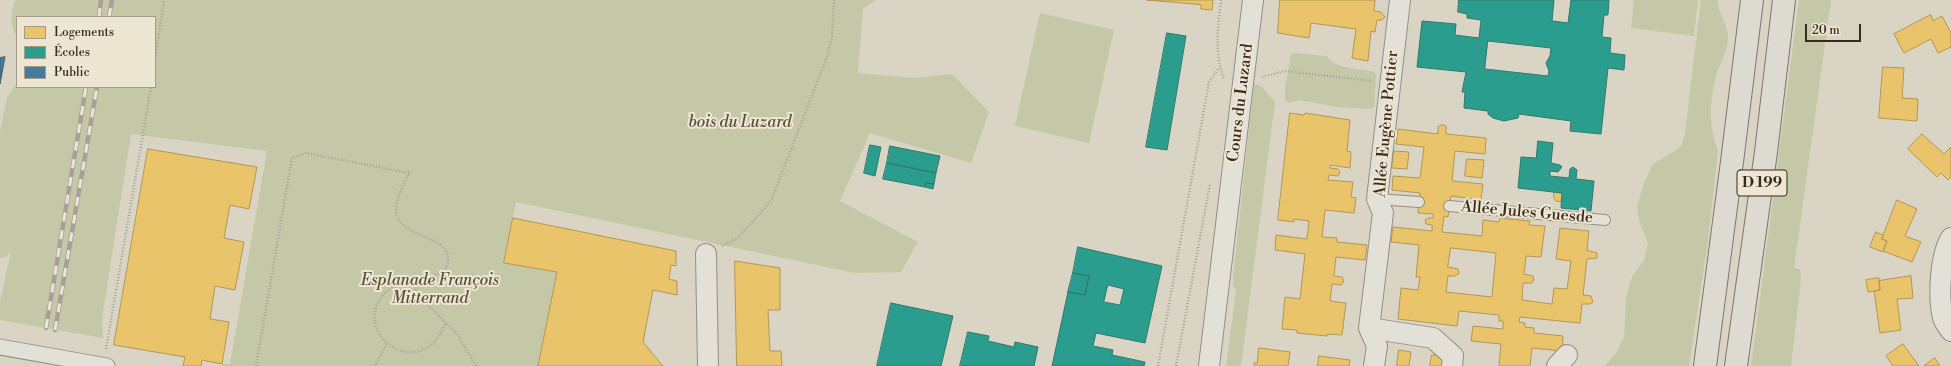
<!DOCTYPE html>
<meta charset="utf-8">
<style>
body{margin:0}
#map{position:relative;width:1951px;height:366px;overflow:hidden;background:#d9d4c3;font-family:"Libre Bodoni",serif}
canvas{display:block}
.legend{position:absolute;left:16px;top:16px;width:140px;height:72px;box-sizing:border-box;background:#ece6d3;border:1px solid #a59a8a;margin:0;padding:5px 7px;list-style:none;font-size:12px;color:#3a291c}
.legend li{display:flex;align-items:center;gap:8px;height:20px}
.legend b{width:20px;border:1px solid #a59a8a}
.scale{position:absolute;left:1805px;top:24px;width:56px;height:18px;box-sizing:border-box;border:2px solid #3a291c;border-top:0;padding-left:5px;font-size:12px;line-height:14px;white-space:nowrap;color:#3a291c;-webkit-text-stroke:3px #ece6d3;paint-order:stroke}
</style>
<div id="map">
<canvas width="1951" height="366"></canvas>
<ul class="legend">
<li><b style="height:11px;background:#e9c46a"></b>Logements</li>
<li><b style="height:11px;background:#2a9d8f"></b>Écoles</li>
<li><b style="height:11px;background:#457b9d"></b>Public</li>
</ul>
<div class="scale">20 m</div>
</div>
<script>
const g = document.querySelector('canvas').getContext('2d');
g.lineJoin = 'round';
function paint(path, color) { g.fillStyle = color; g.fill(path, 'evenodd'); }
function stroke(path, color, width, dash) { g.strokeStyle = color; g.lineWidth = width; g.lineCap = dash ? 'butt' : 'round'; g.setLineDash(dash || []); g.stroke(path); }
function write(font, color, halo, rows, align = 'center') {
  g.font = font + ' "Libre Bodoni",serif'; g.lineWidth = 4; g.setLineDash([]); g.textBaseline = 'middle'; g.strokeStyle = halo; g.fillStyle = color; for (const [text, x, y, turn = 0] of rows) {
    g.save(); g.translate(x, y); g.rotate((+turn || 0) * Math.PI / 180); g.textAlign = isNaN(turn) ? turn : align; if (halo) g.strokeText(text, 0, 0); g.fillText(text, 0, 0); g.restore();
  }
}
paint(new Path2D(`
 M16 0H876L863 9 858 73 914 78 952 74 989 112 971 163 870 133 840 201 918 242 901 272 855 273 516 202 504 263 557 272 538 366H222V364H230L267 151 131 134 102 318 103 338 0 320V302L11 251 6 257 0 258V131L7 98 17 82V87H155V17H17V37C10 25 10 13 16 0Z
 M1634 0H1698L1694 36 1631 28Z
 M1701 0H1718C1717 12 1727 23 1728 35 1729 49 1721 61 1717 73 1709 100 1708 125 1718 151L1708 240 1689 366H1605L1616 353 1624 337 1626 297 1632 277 1644 260 1648 243 1640 224 1637 206 1644 183 1653 164 1681 147 1685 133Z
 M1799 0H1831L1794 268 1800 269 1801 279 1791 366H1751Z
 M1040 13 1114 30 1089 143 1015 126Z
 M1294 53 1327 56C1335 70 1359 68 1374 72L1376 76 1374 108 1368 109 1337 107 1299 100 1289 103 1285 100V89L1291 55Z
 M1254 84 1261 86 1275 102 1241 366H1226L1236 291 1233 285 1234 268Z`), '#c4c8a7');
const homes = new Path2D(`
 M1147 0H1213L1212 10 1201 9V5Z
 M1280 0H1375L1374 11 1381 12 1385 17 1382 20H1377L1375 32 1371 31 1368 61 1352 58 1356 29 1311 23 1309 38 1278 33Z
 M1931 15 1933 21 1942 16 1951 33V47L1938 53 1931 39 1904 53 1894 34Z
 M1883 67 1904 68 1902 98 1918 99 1917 121 1879 118Z
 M1290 113 1304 115 1305 113 1350 120 1347 151 1351 152 1350 168 1330 165V168L1338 169 1340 172 1338 176 1329 175 1328 180 1353 182 1351 197 1356 198 1354 213 1325 210 1322 237 1337 238V242L1367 245 1365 260 1336 257 1334 276 1342 277 1344 281 1341 285 1332 284 1330 301 1346 303 1342 335 1327 334V336L1297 333V330L1282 329 1285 297 1300 299 1305 254 1275 250 1276 235 1307 239 1309 221 1294 219V222L1278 220Z
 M1442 125 1446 126V134L1486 138 1485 154 1455 151 1452 181 1483 184 1481 200 1451 196 1448 217 1444 216 1442 232 1482 236 1483 220 1499 222 1500 218 1530 221 1529 225 1545 226 1541 257 1526 256 1524 274 1533 276 1534 280 1532 283H1523L1522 300 1552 304 1554 288 1567 289 1571 261 1556 259 1560 228 1589 231 1587 250 1597 253V258L1587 259 1583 295 1591 296 1593 302 1590 304H1582L1580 323 1520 317 1519 322 1525 323V327L1534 328V333L1563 336 1562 351 1532 348 1530 366H1499L1501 344 1471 341 1473 326 1503 329V321H1499V315L1459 311 1457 326 1398 319 1401 288 1418 290 1420 277H1416L1419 245 1391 242 1393 227 1432 231V225L1426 224 1425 220 1428 218H1433V214L1418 213 1420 193 1392 190 1393 176 1420 178 1424 147 1396 144 1398 129 1438 134V127ZM1451 248 1496 253 1492 297 1446 292 1448 276H1455L1459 274 1458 269 1448 267Z
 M1922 134 1944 154 1951 147V177L1948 180 1941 173 1937 177 1908 149Z
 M148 149 257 167 249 209 230 205 224 238 244 242 235 290 215 286 210 319 229 322 222 364 202 360 201 366H183L185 357 114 345Z
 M1394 151 1409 152 1407 169 1392 168Z
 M1467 159 1484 160 1482 178 1465 176Z
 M1554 192 1562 193 1561 202 1556 201 1554 198Z
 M1897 200 1917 209 1905 236 1921 242 1912 262 1883 251 1887 241 1882 239Z
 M513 218 676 251V266L671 265 669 279 677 281V295L653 290 643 342 663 366H538L557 272 504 263Z
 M1876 232 1883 235 1882 239 1887 241 1883 252 1870 247Z
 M735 261 780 268V310H768L770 351H781L782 366H737Z
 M1911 276 1913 298 1897 299 1901 330 1880 333 1874 291 1880 290 1879 281Z
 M1879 278 1880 290 1868 292 1866 280Z
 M1903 344 1919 366H1893L1886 356Z
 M1259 348 1290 352 1288 366H1254V363H1257Z
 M1399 350 1411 352 1409 366H1397Z
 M1432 355 1444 356 1443 366H1430Z
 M1319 356 1350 360 1349 366H1318Z
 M1935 358 1940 366H1924Z`);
paint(homes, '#e9c46a');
stroke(homes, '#b49653', 1);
const schools = new Path2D(`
 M1459 0H1554L1552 21 1568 23 1571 0H1609L1608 15H1604L1602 37 1611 38 1610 53 1625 55 1624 70 1608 68 1601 134 1570 131 1571 121 1519 114 1518 118 1504 121 1493 118 1488 114V111L1464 108 1465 92H1462L1466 72 1417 67 1422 21 1456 24 1455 35 1479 38 1481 20 1467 18V14L1458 12ZM1488 41 1551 48 1550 56 1546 63 1549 71 1548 76 1485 69Z
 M1167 33 1186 36 1167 150 1146 147Z
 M1538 141 1553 143 1551 163 1560 165 1562 167 1558 172 1550 171V176L1569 178 1570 169 1573 167 1577 170 1576 179 1594 181 1591 211 1561 208 1562 193 1518 188 1521 157 1536 158Z
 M870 145 881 147 875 176 864 173Z
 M890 146 940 156 936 173 887 163Z
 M887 163 936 173 934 184 926 183 925 187 883 179Z
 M926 183 934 184 933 189 925 187Z
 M1078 247 1162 266 1145 343 1096 333 1093 346 1113 350 1112 355 1145 362 1144 366H1052L1068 292 1085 295 1089 276 1073 273ZM1108 285 1124 289 1120 305 1104 302Z
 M1073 273 1089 276 1085 295 1068 292Z
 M891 303 953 316 941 366H877Z
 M968 332 989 336 988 341 1014 347 1015 342 1038 347 1034 366H960Z`);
paint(schools, '#2a9d8f');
stroke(schools, '#2f7a6c', 1);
const public = new Path2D(`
 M5 57 0 84V58Z`);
paint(public, '#457b9d');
stroke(public, '#426276', 1);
const service = new Path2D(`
 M1377 199 1419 202
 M1449 206 1605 220`);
const pedestrian = new Path2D(`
 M0 347 107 366`);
const minor = new Path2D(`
 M1951 238C1940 256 1938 297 1943 318 1944 322 1948 327 1951 331
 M706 254 708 366
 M1369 328 1433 338 1453 356 1452 366
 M1209 366 1253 0
 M1374 366 1377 346 1369 328 1383 213 1377 199 1400 0
 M1557 366 1567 355`);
const trunk = new Path2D(`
 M1705 366 1733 154 1752 0
 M1736 366 1766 152 1784 0`);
stroke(service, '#938e83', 12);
stroke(pedestrian, '#938e83', 17);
stroke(minor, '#938e83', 22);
stroke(trunk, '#7c766d', 24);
stroke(new Path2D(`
 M1221 0C1218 27 1214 53 1224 79
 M155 59 164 0
 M1262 77 1285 71 1372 81
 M722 246 738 238 771 201 828 54 832 36 834 0
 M425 278 416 286V293L446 323
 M106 349 151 87
 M256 366 292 158 306 153 409 173C404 184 396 198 396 210 397 240 457 234 447 265 440 286 386 272 376 308 367 338 405 366 431 345 438 339 442 331 446 323L457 334 476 366
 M375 366 387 343
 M1158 366 1209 82 1219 68
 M1176 366 1210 184`), '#a5a19a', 2.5, [1, 2]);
stroke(service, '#e2e0d7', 10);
stroke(pedestrian, '#e2e0d7', 15);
stroke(minor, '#e2e0d7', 20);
stroke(trunk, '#dddad1', 22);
const rail = new Path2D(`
 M99 17 101 0
 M109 17 112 0
 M46 328 86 87
 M55 330 97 87`);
stroke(rail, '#a5a19a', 4.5);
stroke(rail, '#ece6d3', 3, [9]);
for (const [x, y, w] of [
 [1762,183,50]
]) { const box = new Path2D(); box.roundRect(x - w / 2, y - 13, w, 26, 3); g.fillStyle = '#ece6d3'; g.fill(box); stroke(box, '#3a291c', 1); }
write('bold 15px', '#3a291c', null, [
 ["D 199",1762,183]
]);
write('16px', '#3a291c', '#ece6d3', [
 ["Cours du Luzard",1241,103,-83],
 ["Allée Eugène Pottier",1387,124,-85],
 ["Allée Jules Guesde",1527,213,5]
]);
write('italic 16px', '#584e39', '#ece6d3', [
 ["bois du Luzard",740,123],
 ["Esplanade François",430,281],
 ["Mitterrand",430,299]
]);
</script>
